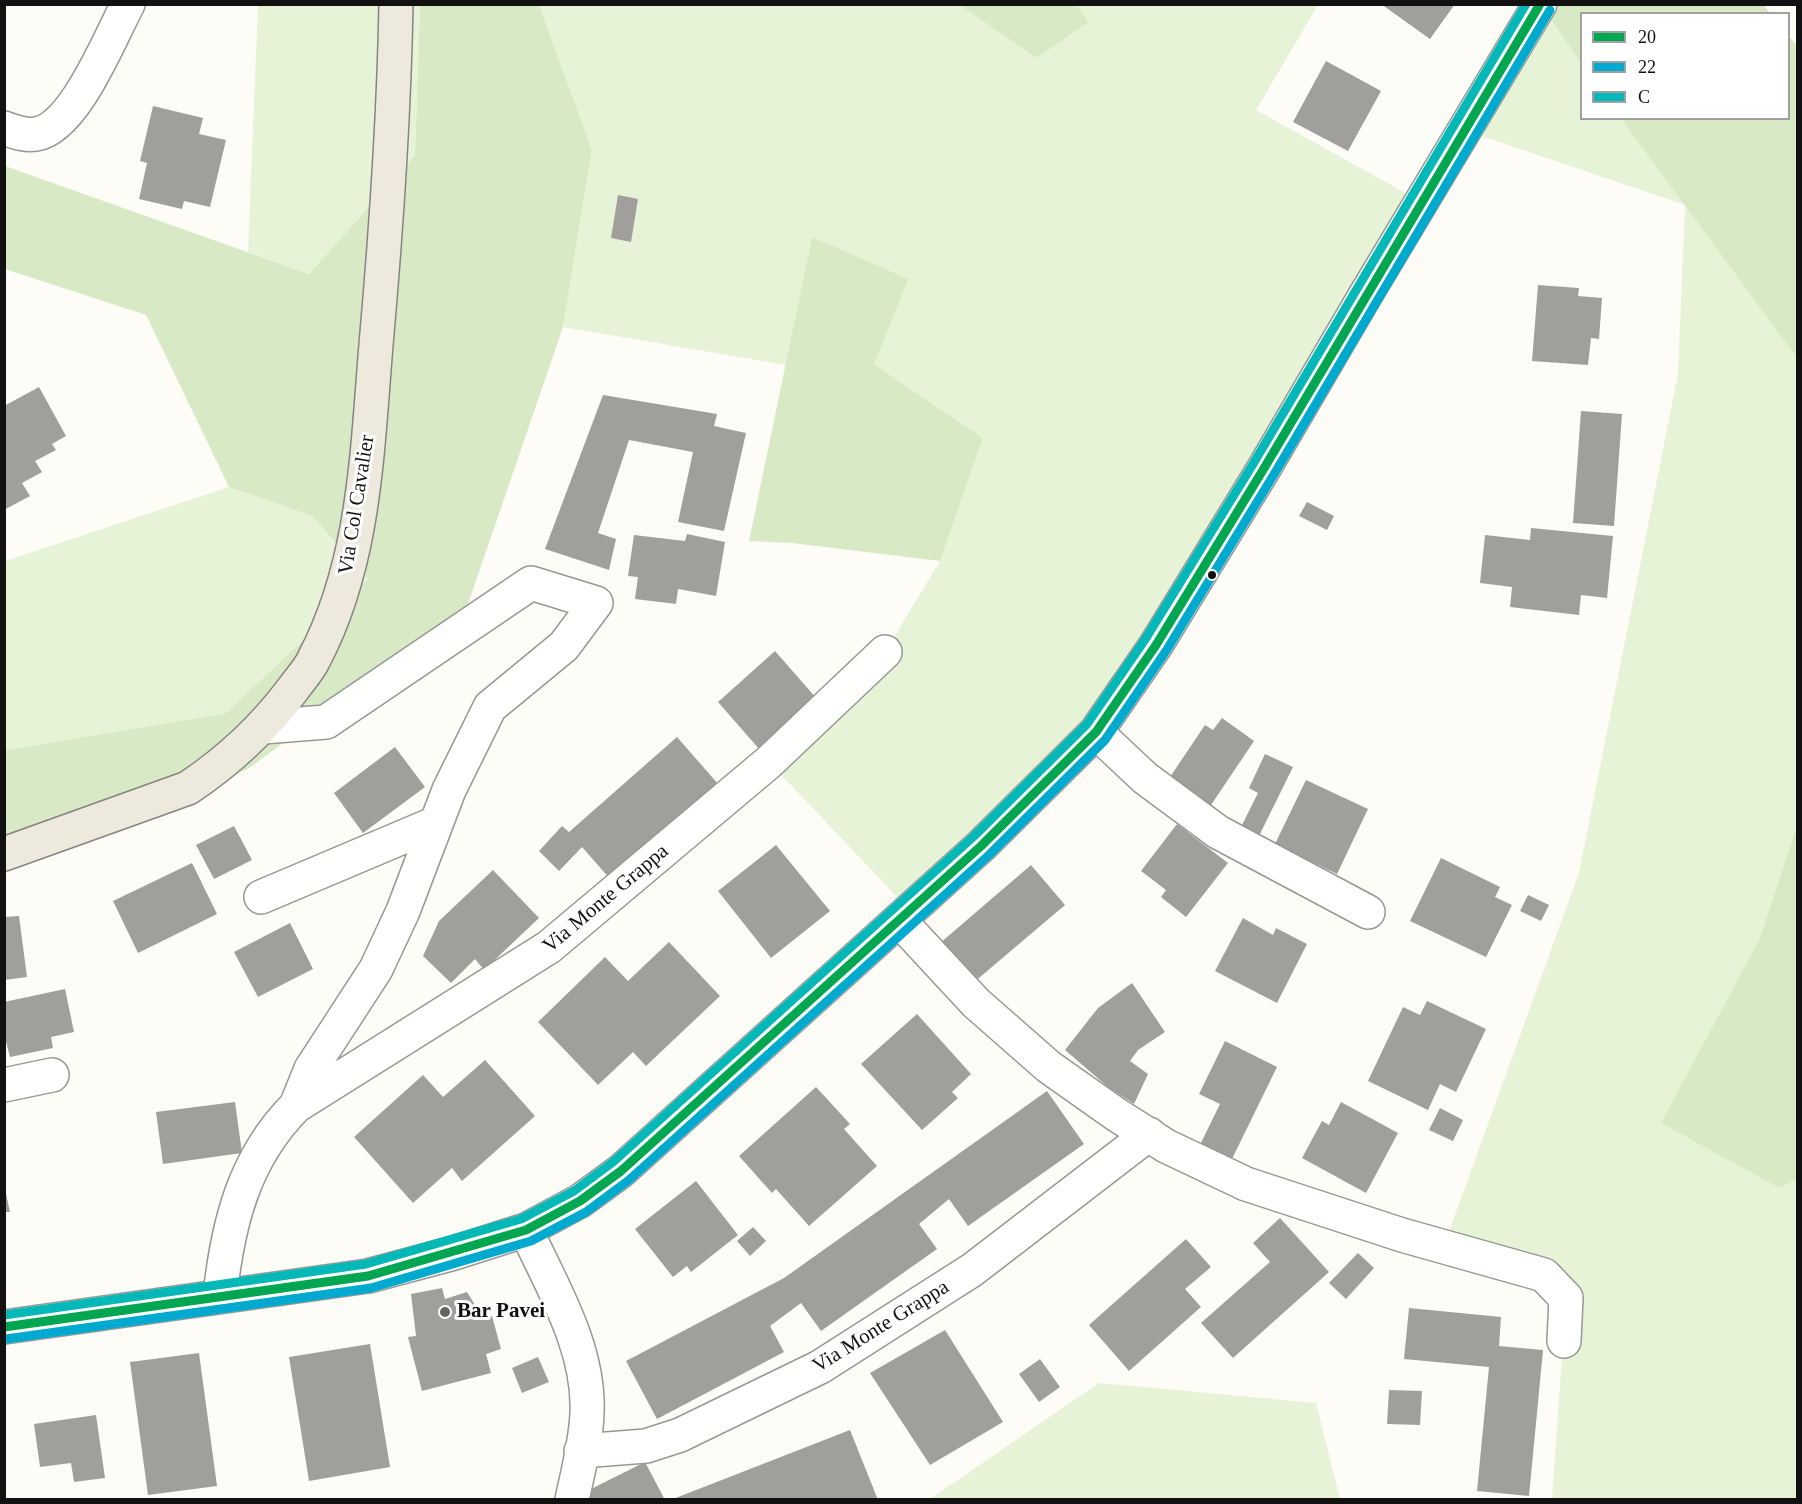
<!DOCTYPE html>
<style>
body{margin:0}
#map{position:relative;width:1802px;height:1504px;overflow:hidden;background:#fdfcf7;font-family:"Times New Roman",serif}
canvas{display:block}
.frame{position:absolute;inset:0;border:6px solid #111;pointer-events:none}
.legend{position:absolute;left:1580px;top:12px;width:210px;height:108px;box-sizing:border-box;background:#fff;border:2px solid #a0a0a0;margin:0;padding:8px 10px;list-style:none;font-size:18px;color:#111}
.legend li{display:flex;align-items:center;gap:12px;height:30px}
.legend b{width:30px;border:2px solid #a0a0a0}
</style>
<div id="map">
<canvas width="1802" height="1504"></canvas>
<div class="frame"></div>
<ul class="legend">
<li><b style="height:8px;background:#00a651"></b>20</li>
<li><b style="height:8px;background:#00a9ce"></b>22</li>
<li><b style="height:8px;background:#05b8b8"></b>C</li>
</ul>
</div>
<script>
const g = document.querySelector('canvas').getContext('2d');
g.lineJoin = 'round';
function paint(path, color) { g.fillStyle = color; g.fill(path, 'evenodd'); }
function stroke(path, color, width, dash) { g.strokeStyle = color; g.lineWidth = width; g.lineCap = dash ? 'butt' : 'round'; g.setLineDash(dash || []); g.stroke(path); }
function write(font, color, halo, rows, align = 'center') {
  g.font = font + ' "Times New Roman",serif'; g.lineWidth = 6; g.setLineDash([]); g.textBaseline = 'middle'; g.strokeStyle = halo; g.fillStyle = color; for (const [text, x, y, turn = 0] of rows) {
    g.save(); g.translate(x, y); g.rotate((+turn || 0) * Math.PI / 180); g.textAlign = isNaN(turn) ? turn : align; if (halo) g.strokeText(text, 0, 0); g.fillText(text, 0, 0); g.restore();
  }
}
paint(new Path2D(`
 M258 5H420L415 155 309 274 248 252Z
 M539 5H959L1037 58 1087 22 1077 5H1318L1256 110 1427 205 1178 633 1058 794 918 919 769 762 885 652 940 561 983 438 874 364 812 237 786 365 563 327 592 150Z
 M1548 15 1581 63 1582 118 1621 119 1797 358V825L1760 938 1662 1123 1779 1188 1797 1179V1499H1552L1566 1298 1443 1248 1579 873 1678 374 1685 205 1473 133Z
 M229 487 312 516 368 579 226 713 5 750V561Z
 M1099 1383 1316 1403 1340 1499H930Z`), '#e7f3d7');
paint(new Path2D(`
 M1554 4H1763L1770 13 1582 14 1581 63 1548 15Z
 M420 5H539L592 150 563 327 467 607 248 769 5 865V750L226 713 368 579 312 516 229 487 146 315 5 269V166L309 274 415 155Z
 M959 5H1077L1088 22 1037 58Z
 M1789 36 1798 47 1797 358 1621 119 1788 118Z
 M812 237 908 279 874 364 983 438 940 561 792 543 749 541Z
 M1797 825 1798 1179 1779 1188 1661 1123 1760 938Z`), '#d8eac5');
paint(new Path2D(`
 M1381 4H1455L1430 39Z
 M1326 61 1381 91 1348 151 1293 122Z
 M153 106 203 118 199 134 226 140 210 207 184 201 182 209 139 199 147 163 140 161Z
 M618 195 638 199 631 242 611 238Z
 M1538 285 1579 288 1578 296 1602 298 1599 339 1591 338 1588 365 1532 361Z
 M39 387 66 436 52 444 56 450 35 461 42 472 22 483 30 496 4 510V406Z
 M603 395 717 414 714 426 746 433 724 531 678 522 693 452 629 440 598 533 616 539 609 570 545 549Z
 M1581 411 1622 414 1614 526 1573 523Z
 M1307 502 1334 516 1327 530 1299 516Z
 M1531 528 1613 536 1607 598 1581 595 1579 615 1510 607 1512 587 1480 583 1485 535 1530 540Z
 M687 534 725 542 716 596 678 589 676 604 635 599 638 577 628 576 634 535 685 541Z
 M775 651 817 699 760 750 718 702Z
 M1222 718 1254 741 1211 805 1170 777 1205 725 1213 730Z
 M677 737 719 785 611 880 582 847 559 871 539 851 562 826 569 832Z
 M395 747 425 787 363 833 334 793Z
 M1265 754 1293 767 1258 838 1240 829 1258 793 1249 788Z
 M1306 780 1368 809 1337 874 1275 844Z
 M1177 824 1228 863 1186 917 1161 897 1166 890 1141 871Z
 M234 826 252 860 214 879 196 845Z
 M776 845 830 911 771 958 718 891Z
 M1441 858 1500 887 1495 897 1512 905 1486 957 1410 921Z
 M192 863 217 914 138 953 113 901Z
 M1031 865 1065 905 973 983 939 944Z
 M493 870 539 918 484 970 475 959 451 983 423 956 439 921Z
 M1528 895 1549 905 1541 921 1520 911Z
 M19 916 27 977 4 980V917Z
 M1243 918 1273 935 1276 928 1307 944 1277 1003 1215 971Z
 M290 923 313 969 258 997 234 952Z
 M669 942 720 996 646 1066 633 1052 598 1085 538 1022 605 957 628 981Z
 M1132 983 1165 1032 1138 1050 1130 1061 1148 1074 1134 1104 1108 1087 1065 1050 1098 1008Z
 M65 989 74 1032 51 1037 53 1048 10 1057 4 1034V1002Z
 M1427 1001 1486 1029 1456 1092 1440 1084 1428 1110 1368 1081 1403 1007 1420 1015Z
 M917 1014 971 1074 952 1092 958 1098 922 1130 861 1064Z
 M1225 1041 1277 1067 1230 1163 1199 1147 1220 1104 1199 1094Z
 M485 1060 535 1116 462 1181 452 1168 413 1203 354 1137 423 1075 443 1097Z
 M816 1087 850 1124 844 1129 877 1166 809 1226 776 1189 772 1193 739 1156Z
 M1047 1091 1084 1144 968 1226 949 1199 919 1224 937 1249 821 1331 801 1303 770 1326 784 1352 657 1419 626 1361 784 1278Z
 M235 1102 242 1153 163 1164 156 1112Z
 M1341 1102 1398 1133 1366 1193 1302 1158 1322 1121 1329 1125Z
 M1440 1108 1463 1120 1453 1141 1429 1130Z
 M696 1181 738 1235 691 1272 687 1266 673 1277 635 1229Z
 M4 1184 10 1212H4Z
 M1280 1218 1329 1272 1233 1358 1201 1323 1270 1262 1253 1243Z
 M753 1227 766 1241 750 1256 737 1241Z
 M1186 1239 1211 1267 1185 1289 1201 1307 1129 1371 1089 1325Z
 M1358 1253 1374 1268 1346 1299 1329 1283Z
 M442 1288 445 1299 467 1292 475 1305 478 1320 492 1316 501 1349 486 1354 491 1373 422 1391 408 1337 416 1336 411 1294Z
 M1409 1308 1501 1317 1499 1346 1543 1350 1529 1496 1477 1491 1489 1367 1404 1359Z
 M945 1330 1003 1422 930 1465 870 1373Z
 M370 1344 390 1467 309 1481 289 1357Z
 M199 1353 217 1486 148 1495 130 1362Z
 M538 1357 549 1382 522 1393 512 1368Z
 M1040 1359 1060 1387 1039 1402 1019 1374Z
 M1389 1390 1422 1391 1420 1425 1387 1424Z
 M96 1415 105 1478 74 1482 71 1463 40 1467 34 1424Z
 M850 1430 878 1500H673V1499Z
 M645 1462 665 1500H574L573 1498Z`), '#a19f9c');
const minor = new Path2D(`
 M4 128C15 132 25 136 36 134 75 128 110 37 128 4
 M263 727 326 722 531 583 596 603 564 646 490 707 449 790 403 911 376 969 311 1069 296 1106
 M1096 732 1145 778 1218 832 1368 912
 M261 897 436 823
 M899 920 976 1003 1049 1067 1117 1115 1166 1146 1246 1184 1402 1235 1544 1275 1566 1298 1564 1341
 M4 1085 52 1075
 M526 1230C552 1287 590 1348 587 1413 586 1442 578 1471 572 1500
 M220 1295C228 1223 244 1158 296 1106L549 947 769 762 885 652
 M4 1327 368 1276 454 1253 526 1230 580 1201 621 1171 981 846 1096 732 1156 645 1263 470 1366 294 1540 4
 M581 1451 646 1446 680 1435 820 1367 972 1270 1149 1134`);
const major = new Path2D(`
 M4 854 188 788C230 760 263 729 293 689 300 679 309 670 314 659 365 562 367 452 376 345 386 232 394 118 396 4`);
stroke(minor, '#979795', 36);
stroke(major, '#858482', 36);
stroke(minor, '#fffffe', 33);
stroke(major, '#ede9dc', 33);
stroke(new Path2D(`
 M4 1327 368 1276 526 1230 580 1201 621 1171 981 846 1096 732 1156 645 1263 470 1540 4`), '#00a651', 9);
stroke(new Path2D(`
 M6 1339 371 1288 531 1241 586 1212 629 1180 989 855 1105 740 1166 651 1273 476 1550 10`), '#00a9ce', 9);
stroke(new Path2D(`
 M4 1315 366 1264 521 1219 574 1191 613 1162 973 837 1087 724 1146 638 1253 464 1526 4`), '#05b8b8', 9);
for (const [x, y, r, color] of [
 [1212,575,5,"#111"],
 [445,1312,6,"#646362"]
]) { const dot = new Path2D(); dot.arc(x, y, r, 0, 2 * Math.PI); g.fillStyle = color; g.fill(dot); stroke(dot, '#fff', 2); }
write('21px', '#111', '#fff', [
 ["Via Col Cavalier",357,505,-81],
 ["Via Monte Grappa",606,899,-40],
 ["Via Monte Grappa",881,1327,-32]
]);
write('bold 21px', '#111', '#fff', [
 ["Bar Pavei",457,1312]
], 'left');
</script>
